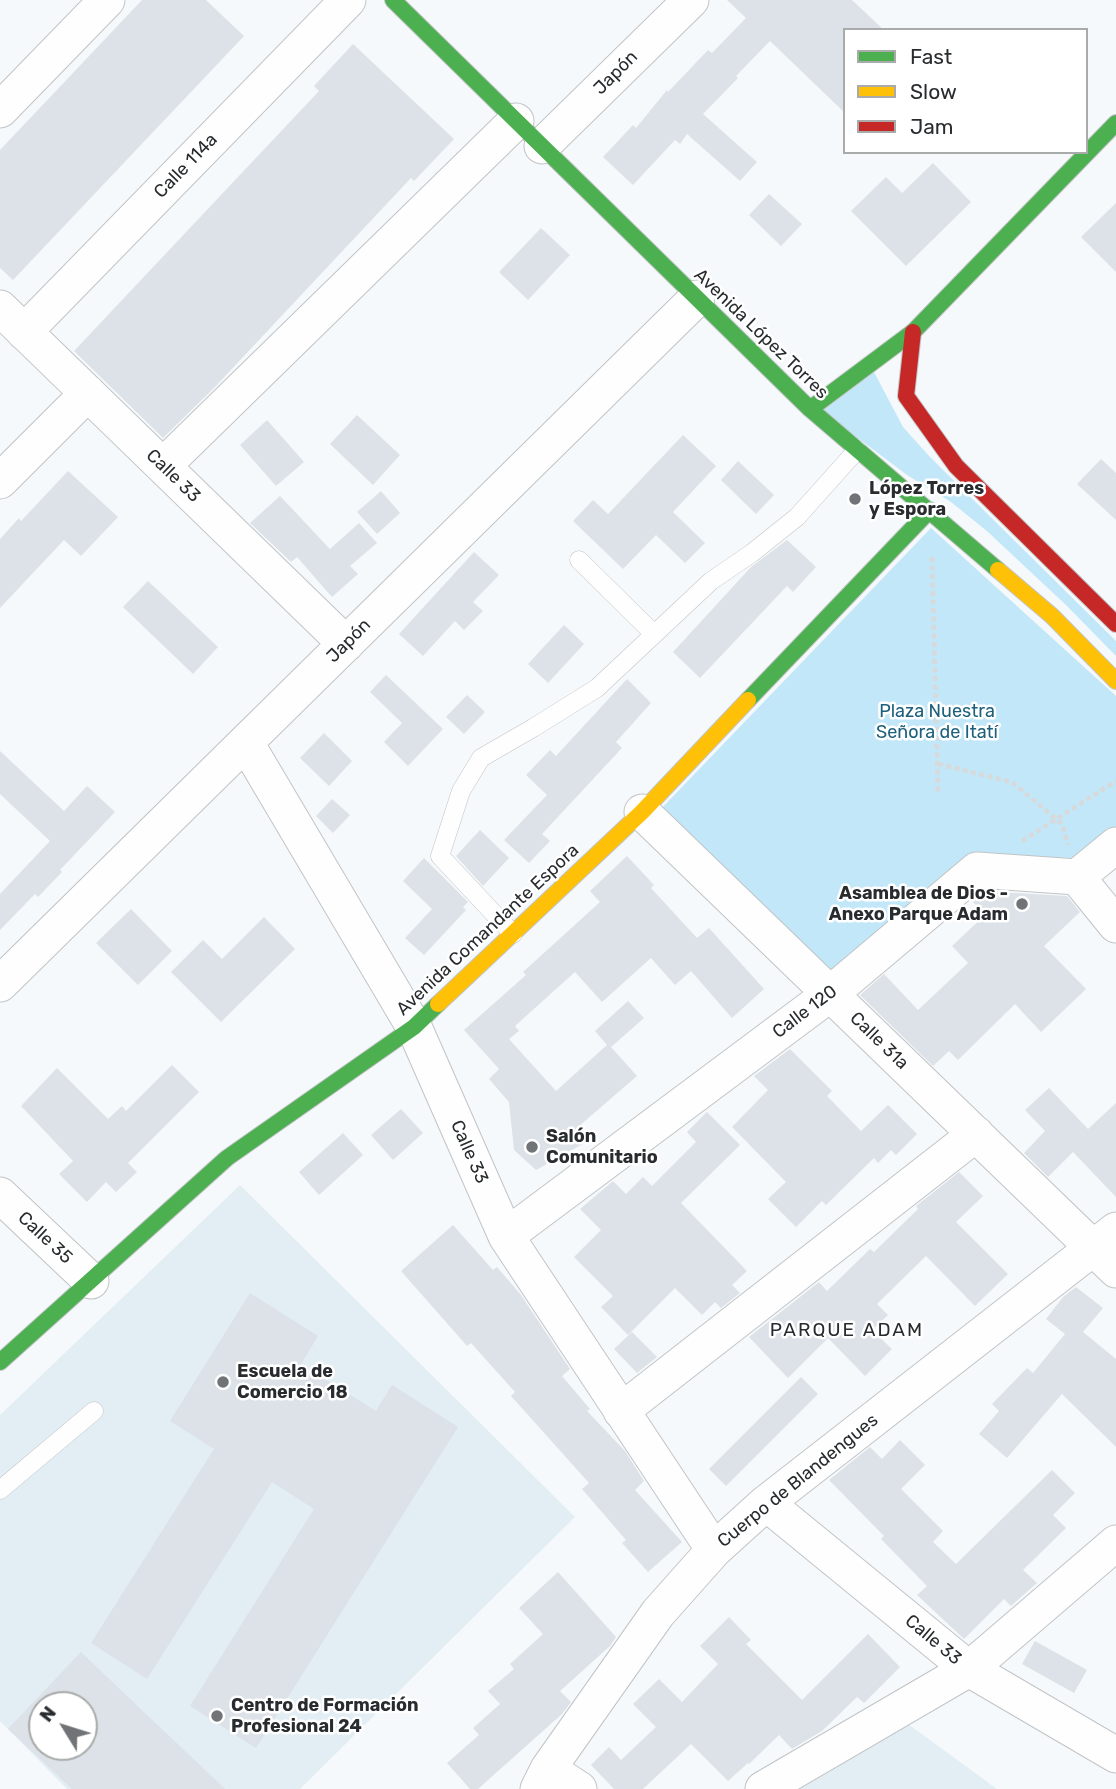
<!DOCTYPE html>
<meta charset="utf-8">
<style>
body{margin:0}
#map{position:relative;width:1116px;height:1789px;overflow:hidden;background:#f6f9fb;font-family:Rubik,sans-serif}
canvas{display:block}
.legend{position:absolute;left:843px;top:28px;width:245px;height:126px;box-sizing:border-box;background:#fff;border:2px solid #a9abab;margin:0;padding:9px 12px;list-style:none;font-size:21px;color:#282c2e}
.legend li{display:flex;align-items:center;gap:14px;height:35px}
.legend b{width:35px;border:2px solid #a9abab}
.north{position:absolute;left:28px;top:1691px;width:70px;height:70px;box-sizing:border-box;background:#fff;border:2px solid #a9abab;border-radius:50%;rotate:308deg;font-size:19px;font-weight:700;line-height:28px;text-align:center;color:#282c2e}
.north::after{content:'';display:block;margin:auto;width:24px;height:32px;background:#707476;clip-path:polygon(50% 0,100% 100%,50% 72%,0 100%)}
</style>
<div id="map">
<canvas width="1116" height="1789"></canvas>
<ul class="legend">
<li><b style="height:9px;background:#4caf50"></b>Fast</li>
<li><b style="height:9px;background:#ffc107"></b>Slow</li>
<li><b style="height:9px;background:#c62828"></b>Jam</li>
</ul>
<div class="north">N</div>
</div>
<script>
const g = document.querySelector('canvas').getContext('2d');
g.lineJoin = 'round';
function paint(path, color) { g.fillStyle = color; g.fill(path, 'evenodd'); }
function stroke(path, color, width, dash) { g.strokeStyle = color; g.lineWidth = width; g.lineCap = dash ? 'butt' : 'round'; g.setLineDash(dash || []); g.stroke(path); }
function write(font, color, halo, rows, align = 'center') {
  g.font = font + ' Rubik,sans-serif'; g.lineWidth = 5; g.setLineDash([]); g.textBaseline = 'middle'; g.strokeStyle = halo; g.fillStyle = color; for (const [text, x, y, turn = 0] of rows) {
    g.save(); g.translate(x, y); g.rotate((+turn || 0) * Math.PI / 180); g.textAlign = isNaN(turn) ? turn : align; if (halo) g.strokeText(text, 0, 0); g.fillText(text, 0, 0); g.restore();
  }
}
paint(new Path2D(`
 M240 1185 575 1517 300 1789H67L0 1721V1415ZM42 1705H84V1747H42Z
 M908 1724 997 1789H795Z`), '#e3eef4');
paint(new Path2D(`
 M874 372 903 427 930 457 1116 641V656L1067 606 988 532 951 502 907 475 822 411Z
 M931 528 1116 696V834L1089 858 975 857 829 981 657 813Z`), '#c1e7f9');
paint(new Path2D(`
 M142 0H206L244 36 13 280 0 268V150Z
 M727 0H852L884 30H845V113L770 41 736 76 738 78 703 114 757 162 740 181 687 134 680 144 675 140 633 185 603 157 633 125 636 128 667 90 668 92 708 50 712 53 746 18Z
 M353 44 454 139 414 181 411 178 213 389 163 438 74 351 319 91 314 86Z
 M933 163 971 202 906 266 851 211 886 177 902 193Z
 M769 194 802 224 781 246 749 215Z
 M1116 203V272L1081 237Z
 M541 228 570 255 528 300 499 272Z
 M357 415 400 455 373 485 330 444Z
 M267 420 304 462 276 486 240 445Z
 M683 435 716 466 673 512 705 543 685 563 656 535 623 569 573 521 593 500 608 514Z
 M1101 459 1116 473V520L1077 484Z
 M738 461 774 495 756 514 721 480Z
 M68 471 118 517 81 556 64 540 0 608V539L19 518 21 521Z
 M381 491 400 513 377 534 357 512Z
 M280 496 330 549 359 523 377 543 350 566 358 574 332 597 297 557 291 562 250 523Z
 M787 540 816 567 793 592 787 586 700 678 673 652 751 567Z
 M474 552 499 575 473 602 483 611 464 630 455 621 423 656 399 634Z
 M148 581 218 647 193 674 123 607Z
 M564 625 584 644 548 683 528 664Z
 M386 675 443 729 408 766 384 742 402 723 370 692Z
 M627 679 651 703 616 742 622 748 542 834 550 841 529 863 504 840 547 795 526 775 550 750 556 756Z
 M467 695 485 712 464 734 446 717Z
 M324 733 352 761 329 786 300 758Z
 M0 751 64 811 87 786 115 812 60 870 62 872 38 897 35 894 0 930V894L50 841 0 794Z
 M332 799 350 815 333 833 316 816Z
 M480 830 509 858 483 886 456 856Z
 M627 856 654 885 651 888 697 938 709 928 764 989 732 1018 691 971 675 985 651 958 602 1002 575 972 515 1026 519 1031 509 1039 556 1091 607 1045 595 1031 628 1001 644 1018 611 1047 637 1076 578 1127 590 1140 536 1170 514 1150 509 1102 489 1079 499 1069 464 1030 526 975 523 972 600 902 590 891Z
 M424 858 468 902 463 907 466 910 424 955 405 938 432 909 403 881Z
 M999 892 1067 896 1080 912 1044 946 1086 989 1041 1032 1015 1004 958 1060 949 1051 933 1066 860 995 884 974 918 1010 968 963 952 946 985 915 972 901 981 893Z
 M131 909 172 951 138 985 96 943Z
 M264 917 295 949 221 1022 171 972 203 940 222 959Z
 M790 1049 832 1091 827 1096 861 1131 888 1105 917 1134 896 1155 891 1150 878 1163 874 1158 826 1205 822 1201 796 1227 768 1199 786 1182 732 1127 768 1090 754 1076Z
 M172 1065 199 1092 128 1163 137 1172 116 1192 106 1182 87 1202 59 1174 73 1161 21 1106 57 1068 108 1119 122 1106 126 1111Z
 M1049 1088 1088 1129 1116 1103V1197L1073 1152 1048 1177 1024 1153 1045 1131 1025 1110Z
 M401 1109 423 1133 393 1160 371 1135Z
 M707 1112 740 1145 681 1203 747 1271 732 1285 740 1293 721 1308 715 1302 702 1315 675 1288 628 1335 601 1307 613 1296 574 1257 601 1230 580 1209 613 1181 626 1194 643 1177 652 1186 696 1142 687 1132Z
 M343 1133 363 1155 319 1195 299 1172Z
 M959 1172 983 1196 956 1222 1008 1274 975 1306 926 1256 877 1304 888 1315 872 1330 892 1349 865 1376 828 1338 788 1378 749 1337 819 1282 827 1291 870 1249 874 1252 918 1209 916 1206Z
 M453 1225 493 1270 497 1267 521 1295 570 1369 562 1376 590 1409 587 1411 625 1451 644 1481 635 1490 682 1542 648 1572 622 1543 626 1540 582 1489 589 1483 511 1396 515 1392 471 1343 467 1346 401 1271Z
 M1076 1287 1103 1308 1083 1332 1116 1359V1447L1062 1394 1007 1458 979 1434 999 1411 992 1404 1027 1368 1033 1373 1065 1334 1046 1319 1063 1297Z
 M250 1293 318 1336 301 1364 376 1411 392 1385 458 1427 256 1748 190 1706 314 1509 272 1482 147 1679 91 1643 214 1449 170 1421Z
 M632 1332 657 1357 637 1373 614 1349Z
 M801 1377 818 1394 726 1486 709 1469Z
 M900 1440 925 1465 901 1489 943 1531 933 1542 956 1564 1052 1470 1075 1493 1053 1515 1066 1528 1023 1570 1037 1583 1011 1606 1004 1599 964 1639 917 1595 927 1586 881 1539 884 1536 829 1480 870 1447 882 1459Z
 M558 1572 616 1637 610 1646 560 1691 571 1702 562 1714 478 1789H470L447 1763 479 1735 473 1728 500 1704 488 1691 514 1669 510 1664 543 1634 519 1608Z
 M729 1617 751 1640 746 1644 802 1700 868 1634 900 1667 864 1703 857 1697 822 1731 792 1749 779 1735 749 1764 748 1763 728 1781 691 1744 643 1789H614L591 1765 609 1747 621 1760 656 1727 633 1704 659 1679 682 1702 718 1664 700 1646Z
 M1035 1641 1087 1670 1074 1693 1022 1664Z
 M81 1652 127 1696 225 1789H72L8 1729ZM42 1705H84V1747H42Z`), '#dce2e7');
const lane = new Path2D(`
 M579 560 653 633
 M513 934 440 856 461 791 481 758 533 728 597 688 711 581 752 553 797 517 857 450
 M0 1490 94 1411`);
const street = new Path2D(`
 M0 110 107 0
 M542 146 691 0
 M0 308 346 644
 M24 332 348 0
 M163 466 516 121
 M0 481 88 393
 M246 743 414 1027 506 1236 714 1550
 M642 812 1116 1270
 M1077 877 1116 925
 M0 984 697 298
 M0 1195 91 1281
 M506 1236 830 994 977 870 1077 877 1116 845
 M621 1411 976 1134
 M766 1503 969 1669 1116 1755
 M548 1769 579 1789
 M538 1789 548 1769 658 1613 714 1550 766 1503 1116 1230
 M763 1789 969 1669 1116 1543`);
const fast = new Path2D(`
 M393 0 810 409 998 570
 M810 409 913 332 1116 123
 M748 700 930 510
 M0 1362 227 1158 414 1027 438 1004`);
const slow = new Path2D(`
 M998 570 1052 616 1116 681
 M438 1004 642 812 748 700`);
const jam = new Path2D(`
 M913 332 906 396 956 466 1116 624`);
stroke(lane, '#c1c4c6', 19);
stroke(street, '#c1c4c6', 37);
stroke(fast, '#c1c4c6', 18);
stroke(slow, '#c1c4c6', 18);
stroke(jam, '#c1c4c6', 18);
stroke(new Path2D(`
 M932 557 938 792
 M938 764 1012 782 1062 824 1068 845
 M1022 841 1116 781`), '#d7d9da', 4.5, [5, 3.5]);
stroke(lane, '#fefefe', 18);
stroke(street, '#fefefe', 35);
stroke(fast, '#4caf50', 16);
stroke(slow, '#ffc107', 16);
stroke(jam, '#c62828', 16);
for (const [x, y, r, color] of [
 [855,499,7,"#707476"],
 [1022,904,7,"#707476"],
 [532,1147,7,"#707476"],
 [223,1382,7,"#707476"],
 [217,1716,7,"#707476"]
]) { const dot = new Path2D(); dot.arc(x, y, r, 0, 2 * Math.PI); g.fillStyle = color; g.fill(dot); stroke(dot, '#fff', 2.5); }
write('18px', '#282c2e', '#fff', [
 ["Japón",616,73,-45],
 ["Calle 114a",186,166,-46],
 ["Avenida López Torres",761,334,44],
 ["Calle 33",173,476,44],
 ["Japón",349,641,-45],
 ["Avenida Comandante Espora",488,930,-43],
 ["Calle 120",805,1012,-37],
 ["Calle 31a",879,1041,44],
 ["Calle 33",469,1152,66],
 ["Calle 35",45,1238,43],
 ["Cuerpo de Blandengues",798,1481,-39],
 ["Calle 33",933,1640,40]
]);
write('bold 18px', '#282c2e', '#fff', [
 ["López Torres",869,489],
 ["y Espora",869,510],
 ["Asamblea de Dios -",1008,894,"right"],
 ["Anexo Parque Adam",1008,915,"right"],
 ["Salón",546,1137],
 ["Comunitario",546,1158],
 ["Escuela de",237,1372],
 ["Comercio 18",237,1393],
 ["Centro de Formación",231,1706],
 ["Profesional 24",231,1727]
], 'left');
write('18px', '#1c607b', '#fff', [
 ["Plaza Nuestra",937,712],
 ["Señora de Itatí",937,733]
]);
g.letterSpacing = '2px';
write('19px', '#282c2e', '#fff', [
 ["PARQUE ADAM",847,1331]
]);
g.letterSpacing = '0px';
</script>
